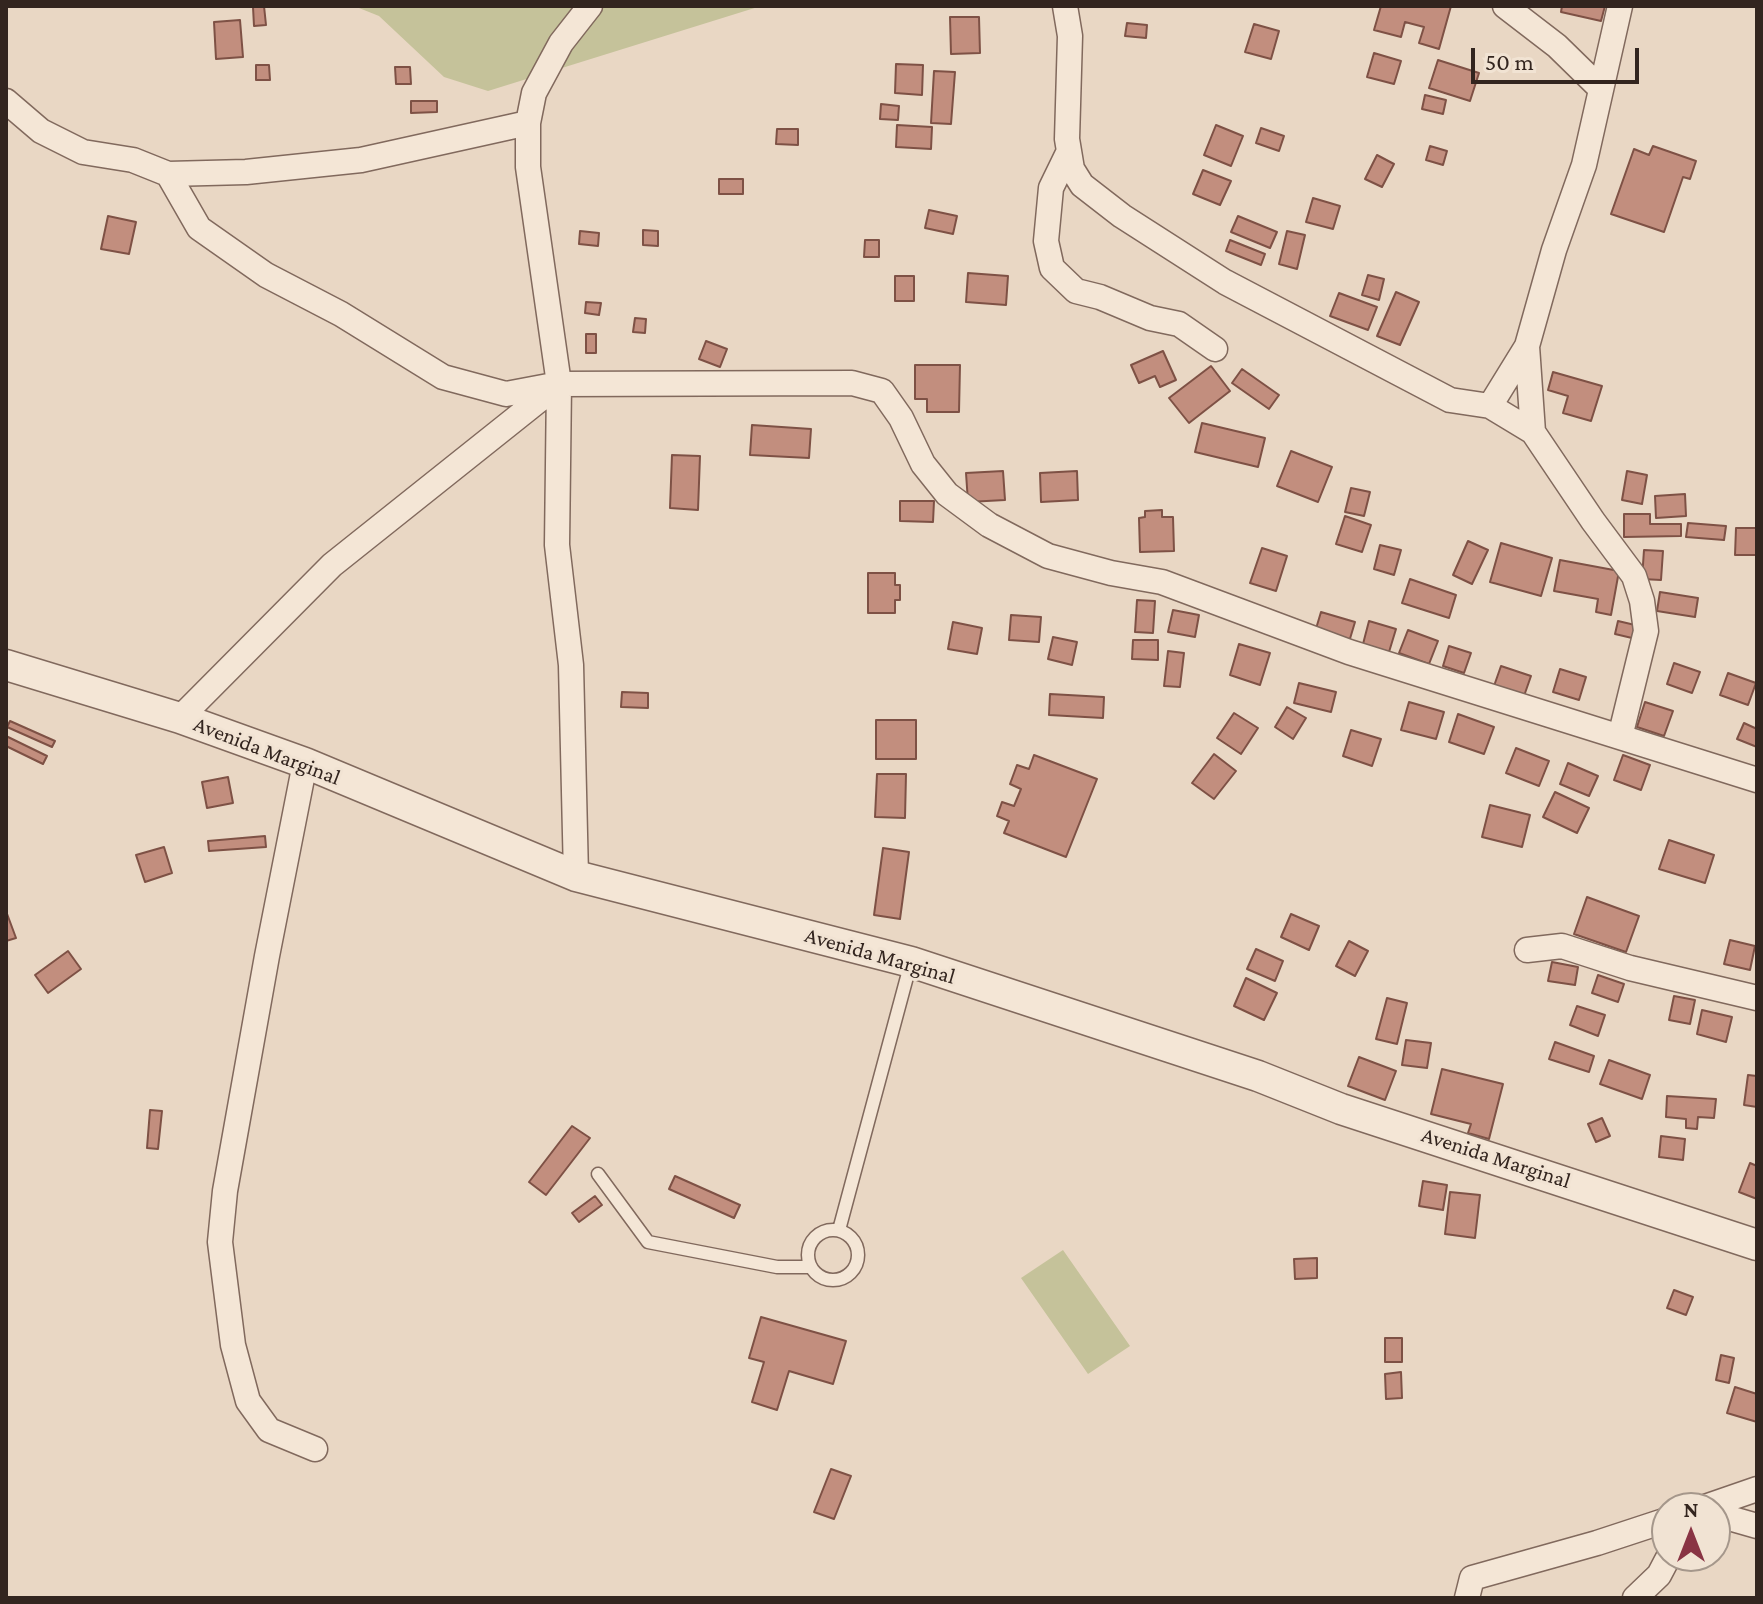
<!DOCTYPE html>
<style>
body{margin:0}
#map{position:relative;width:1763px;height:1604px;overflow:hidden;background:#e9d7c4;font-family:"Crimson Pro",serif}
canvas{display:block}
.frame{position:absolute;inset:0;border:8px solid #33251f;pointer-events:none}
.north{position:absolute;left:1651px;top:1492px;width:80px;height:80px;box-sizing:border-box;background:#f1e3d3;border:2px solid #a5978b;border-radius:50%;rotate:0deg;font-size:22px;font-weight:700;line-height:32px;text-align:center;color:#33251f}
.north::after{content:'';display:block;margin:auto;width:28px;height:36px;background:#893444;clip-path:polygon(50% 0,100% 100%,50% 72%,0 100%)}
.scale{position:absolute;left:1471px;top:48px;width:168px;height:36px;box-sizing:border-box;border:4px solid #33251f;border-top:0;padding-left:10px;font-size:24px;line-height:28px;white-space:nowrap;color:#33251f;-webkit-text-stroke:6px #f1e3d3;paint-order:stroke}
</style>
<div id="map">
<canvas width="1763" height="1604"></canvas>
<div class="frame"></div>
<div class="north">N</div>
<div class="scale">50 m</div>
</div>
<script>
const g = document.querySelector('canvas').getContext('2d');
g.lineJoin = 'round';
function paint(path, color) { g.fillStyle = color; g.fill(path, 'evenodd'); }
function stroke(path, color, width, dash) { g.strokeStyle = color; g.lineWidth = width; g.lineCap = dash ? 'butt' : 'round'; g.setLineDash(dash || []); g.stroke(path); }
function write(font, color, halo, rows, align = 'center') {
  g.font = font + ' "Crimson Pro",serif'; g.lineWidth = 6; g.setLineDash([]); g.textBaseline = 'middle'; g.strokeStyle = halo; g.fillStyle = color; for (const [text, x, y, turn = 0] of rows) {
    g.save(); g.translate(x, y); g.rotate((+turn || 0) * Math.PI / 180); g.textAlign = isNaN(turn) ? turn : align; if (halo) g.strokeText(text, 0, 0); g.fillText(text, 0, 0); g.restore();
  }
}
paint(new Path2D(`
 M354 6H761L488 91 444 77 379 16Z
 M1063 1250 1130 1346 1088 1374 1021 1278Z`), '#c5c29a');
const building = new Path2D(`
 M264 6 266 25 254 26 253 7Z
 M1381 6H1451L1439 49 1419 43 1424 27 1405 22 1401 37 1374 30Z
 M1562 6H1605L1601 21 1561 12Z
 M950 17H979L980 53 951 54Z
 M240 20 243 57 216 59 214 22Z
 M1127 23 1147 25 1146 38 1125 36Z
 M1254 24 1279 31 1271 59 1245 52Z
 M1374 53 1401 61 1394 84 1367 77Z
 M1438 60 1479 73 1470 101 1429 88Z
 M896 64 923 65 922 95 895 93Z
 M256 65H269L270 80H256Z
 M395 67H410L411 84H396Z
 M934 71 955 72 951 124 931 123Z
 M1425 95 1446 100 1443 114 1422 109Z
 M411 101H437V112L411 113Z
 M881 104 899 106 898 120 880 119Z
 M897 125 932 127 931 149 896 147Z
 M1216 125 1243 136 1231 166 1204 155Z
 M1261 128 1284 136 1279 151 1256 143Z
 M777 129H798V145L776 144Z
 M1430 146 1447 151 1443 165 1426 160Z
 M1653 146 1696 161 1690 179 1683 177 1664 232 1611 214 1634 149 1649 155Z
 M1377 155 1394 164 1382 187 1365 179Z
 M1203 170 1231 181 1220 205 1193 194Z
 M719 179H743V194H719Z
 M1313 198 1340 206 1333 229 1306 222Z
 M929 210 957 216 953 234 925 228Z
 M108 216 136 222 129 254 101 249Z
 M1238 216 1277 232 1270 248 1231 232Z
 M643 230 658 231V246L643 245Z
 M580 231 599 233 598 246 579 244Z
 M1287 231 1305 235 1297 269 1279 264Z
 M865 240H879V257H864Z
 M1230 240 1265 254 1261 265 1226 251Z
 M968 273 1008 276 1006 305 966 302Z
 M1368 275 1384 279 1379 300 1362 295Z
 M895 276H914V301H895Z
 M1396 292 1419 302 1400 345 1377 336Z
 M1339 293 1377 307 1368 330 1330 316Z
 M586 302 601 303 599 315 585 313Z
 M635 318 646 319 645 333 633 332Z
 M586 334H596V353H586Z
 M706 341 727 349 720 367 699 359Z
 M1163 351 1176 380 1160 387 1155 376 1139 383 1131 365Z
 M915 365H960L959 412H927V399H915Z
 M1211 366 1230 391 1189 423 1169 398Z
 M1242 369 1279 395 1269 409 1232 383Z
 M1553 372 1602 386 1591 421 1563 413 1568 396 1548 390Z
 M1202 423 1265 438 1258 467 1195 452Z
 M752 425 811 429 809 458 750 455Z
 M1291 451 1332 467 1318 502 1277 486Z
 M672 455 700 456 698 510 670 508Z
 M1003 471 1005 500 968 502 966 473Z
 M1077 471 1078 500 1041 502 1040 473Z
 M1627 471 1647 475 1642 504 1622 500Z
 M1351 488 1370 492 1364 516 1345 512Z
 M1685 494 1686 516 1656 518 1655 496Z
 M900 501H934L933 522 900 521Z
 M1162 510V517H1173L1174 551 1140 552 1139 518 1145 517V511Z
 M1624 514H1650V524H1681V536L1624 537Z
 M1345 516 1371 525 1362 552 1336 544Z
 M1688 523 1726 526 1724 540 1686 537Z
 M1736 528H1757V555H1735Z
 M1468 541 1488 550 1472 584 1453 575Z
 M1501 543 1552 558 1541 596 1490 582Z
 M1380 545 1401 550 1394 575 1374 569Z
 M1262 548 1287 556 1276 591 1250 583Z
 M1644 550 1663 551 1661 580 1642 579Z
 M1560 560 1619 571 1611 615 1596 612 1598 599 1554 591Z
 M868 573H895V585H900V600H895V613H868Z
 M1410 579 1456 595 1449 618 1402 603Z
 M1660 592 1698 598 1695 617 1657 611Z
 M1137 600 1155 601 1153 633 1135 632Z
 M1173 610 1199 615 1195 637 1168 632Z
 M1321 612 1355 622 1349 642 1315 632Z
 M1011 615 1041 617 1039 642 1009 640Z
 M1369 621 1396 629 1389 652 1363 644Z
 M1618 621 1635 625 1632 638 1615 634Z
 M953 622 982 628 977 654 948 649Z
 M1408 630 1438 641 1429 664 1399 653Z
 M1053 637 1077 642 1072 665 1048 659Z
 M1133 640H1158V660L1132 659Z
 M1239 644 1270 653 1260 685 1230 675Z
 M1449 646 1471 653 1464 673 1443 666Z
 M1168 651 1184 653 1180 687 1164 686Z
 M1674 663 1700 672 1692 693 1667 684Z
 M1501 666 1531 676 1524 696 1494 686Z
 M1560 669 1586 677 1579 700 1553 692Z
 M1728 673 1756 683 1748 705 1720 695Z
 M1299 683 1336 692 1331 712 1294 703Z
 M622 692 648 693V708L621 707Z
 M1050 694 1104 697 1103 718 1049 715Z
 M1409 702 1444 712 1436 739 1401 730Z
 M1645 702 1673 711 1664 736 1637 727Z
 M1287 707 1306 718 1293 739 1275 727Z
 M1234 713 1258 728 1241 754 1217 738Z
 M1458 714 1494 727 1484 754 1449 742Z
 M876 720H916V759H876Z
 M10 721 55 741 52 747 7 727Z
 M1744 723 1757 729V747L1737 739Z
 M1351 730 1381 739 1372 766 1343 756Z
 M6 736 47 756 43 764 6 746Z
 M1516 748 1549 761 1539 786 1506 773Z
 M1214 754 1236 771 1214 799 1192 783Z
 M1034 755 1097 779 1066 857 1004 833 1009 821 997 816 1002 802 1014 806 1021 789 1010 784 1017 765 1029 769Z
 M1623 755 1650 765 1641 790 1614 780Z
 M1568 763 1598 776 1589 796 1560 784Z
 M877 774H906L905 818 875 817Z
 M228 777 233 803 207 808 202 782Z
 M1555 792 1589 808 1577 833 1543 817Z
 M1490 805 1530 815 1522 847 1482 837Z
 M265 836 266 847 209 851 208 841Z
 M1669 840 1714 855 1705 883 1659 869Z
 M164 847 172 873 145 882 136 855Z
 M883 848 909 852 900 919 874 915Z
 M1587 897 1639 916 1626 952 1574 934Z
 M6 911 16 938 6 941Z
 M1291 914 1319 926 1309 950 1281 937Z
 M1730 940 1755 946 1750 970 1724 964Z
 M1349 941 1368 951 1355 976 1336 966Z
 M1256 949 1283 961 1275 981 1247 969Z
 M68 951 81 969 48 993 35 975Z
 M1552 962 1578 967 1575 985 1548 981Z
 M1598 975 1624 984 1618 1002 1592 993Z
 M1246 978 1277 993 1264 1020 1234 1006Z
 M1674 996 1695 1000 1690 1024 1669 1020Z
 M1387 998 1407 1003 1397 1044 1376 1039Z
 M1577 1006 1605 1015 1598 1036 1570 1025Z
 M1702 1010 1732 1017 1726 1042 1697 1034Z
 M1406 1040 1431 1043 1427 1068 1402 1065Z
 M1555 1042 1594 1056 1589 1072 1549 1059Z
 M1359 1057 1396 1071 1385 1100 1348 1086Z
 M1609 1060 1650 1075 1642 1099 1600 1084Z
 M1442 1069 1503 1084 1489 1139 1468 1133 1471 1124 1431 1114Z
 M1748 1075 1757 1076V1107L1744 1105Z
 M1667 1096 1716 1099 1714 1118 1698 1117 1697 1129 1686 1128V1119L1666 1117Z
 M150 1110 162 1111 158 1149 147 1148Z
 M1602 1118 1610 1136 1596 1142 1588 1124Z
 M572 1126 590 1138 546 1195 529 1182Z
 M1661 1136 1685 1139 1683 1160 1659 1157Z
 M1750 1163 1757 1166V1199L1739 1192Z
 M675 1176 740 1205 734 1218 669 1189Z
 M1423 1181 1447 1185 1443 1210 1419 1206Z
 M1450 1192 1480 1195 1475 1238 1445 1234Z
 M595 1196 602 1205 579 1222 572 1213Z
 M1317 1258V1278L1295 1279 1294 1259Z
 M1674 1290 1693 1297 1686 1315 1667 1308Z
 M761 1317 846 1341 833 1384 789 1371 777 1410 752 1402 764 1362 749 1358Z
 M1385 1338H1402V1362H1385Z
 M1721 1355 1734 1358 1729 1383 1716 1380Z
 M1401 1372 1402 1398 1386 1399 1385 1374Z
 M1735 1387 1757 1394V1422L1727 1413Z
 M831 1469 851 1476 834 1519 814 1512Z`);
paint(building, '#c28e7e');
stroke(building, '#7e5145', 2);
const service = new Path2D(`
 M598 1174 648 1242 777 1267H810
 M839 1230 911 962
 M808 1255a25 25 0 1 1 50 0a25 25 0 1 1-50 0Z`);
const minor = new Path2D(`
 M1065 6 1070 36 1067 139 1072 169 1082 185 1122 216 1225 282 1450 400 1490 406 1533 432 1593 521 1634 576 1642 601 1646 631 1620 737
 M1505 6 1557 46 1601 89
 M6 101 41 131 83 152 133 160 168 174 246 172 361 160 528 123
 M1069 151 1051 188 1046 241 1052 268 1076 291 1100 297 1150 318 1179 324 1215 349
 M168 174 199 228 266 275 341 314 443 377 506 394 559 384 852 383 882 391 901 418 923 464 947 494 989 525 1048 556 1111 573 1162 582 1349 652 1757 780
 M1527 346 1533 432
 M1490 406 1527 346 1554 250 1584 165 1620 6
 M180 718 332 565 554 388
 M305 763 267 956 225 1191 220 1242 233 1345 248 1401 269 1430 315 1449
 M576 876 571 665 557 545 559 384 528 167V123L534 93 561 43 590 6
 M1527 950 1562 946 1630 968 1757 998
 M1702 1508 1757 1489
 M1715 1514 1757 1526
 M1467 1598 1472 1578 1597 1543 1667 1520
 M1635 1598 1659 1575 1669 1556`);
const tertiary = new Path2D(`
 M6 665 180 718 305 763 576 876 911 962 1258 1076 1341 1109 1757 1245`);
stroke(service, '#81695d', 15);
stroke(minor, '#81695d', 27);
stroke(tertiary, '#81695d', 33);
stroke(service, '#f4e6d6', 12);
stroke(minor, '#f4e6d6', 24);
stroke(tertiary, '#f4e6d6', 30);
write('22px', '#33251f', '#f1e3d3', [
 ["Avenida Marginal",267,751,21],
 ["Avenida Marginal",880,956,16],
 ["Avenida Marginal",1496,1158,18]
]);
</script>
